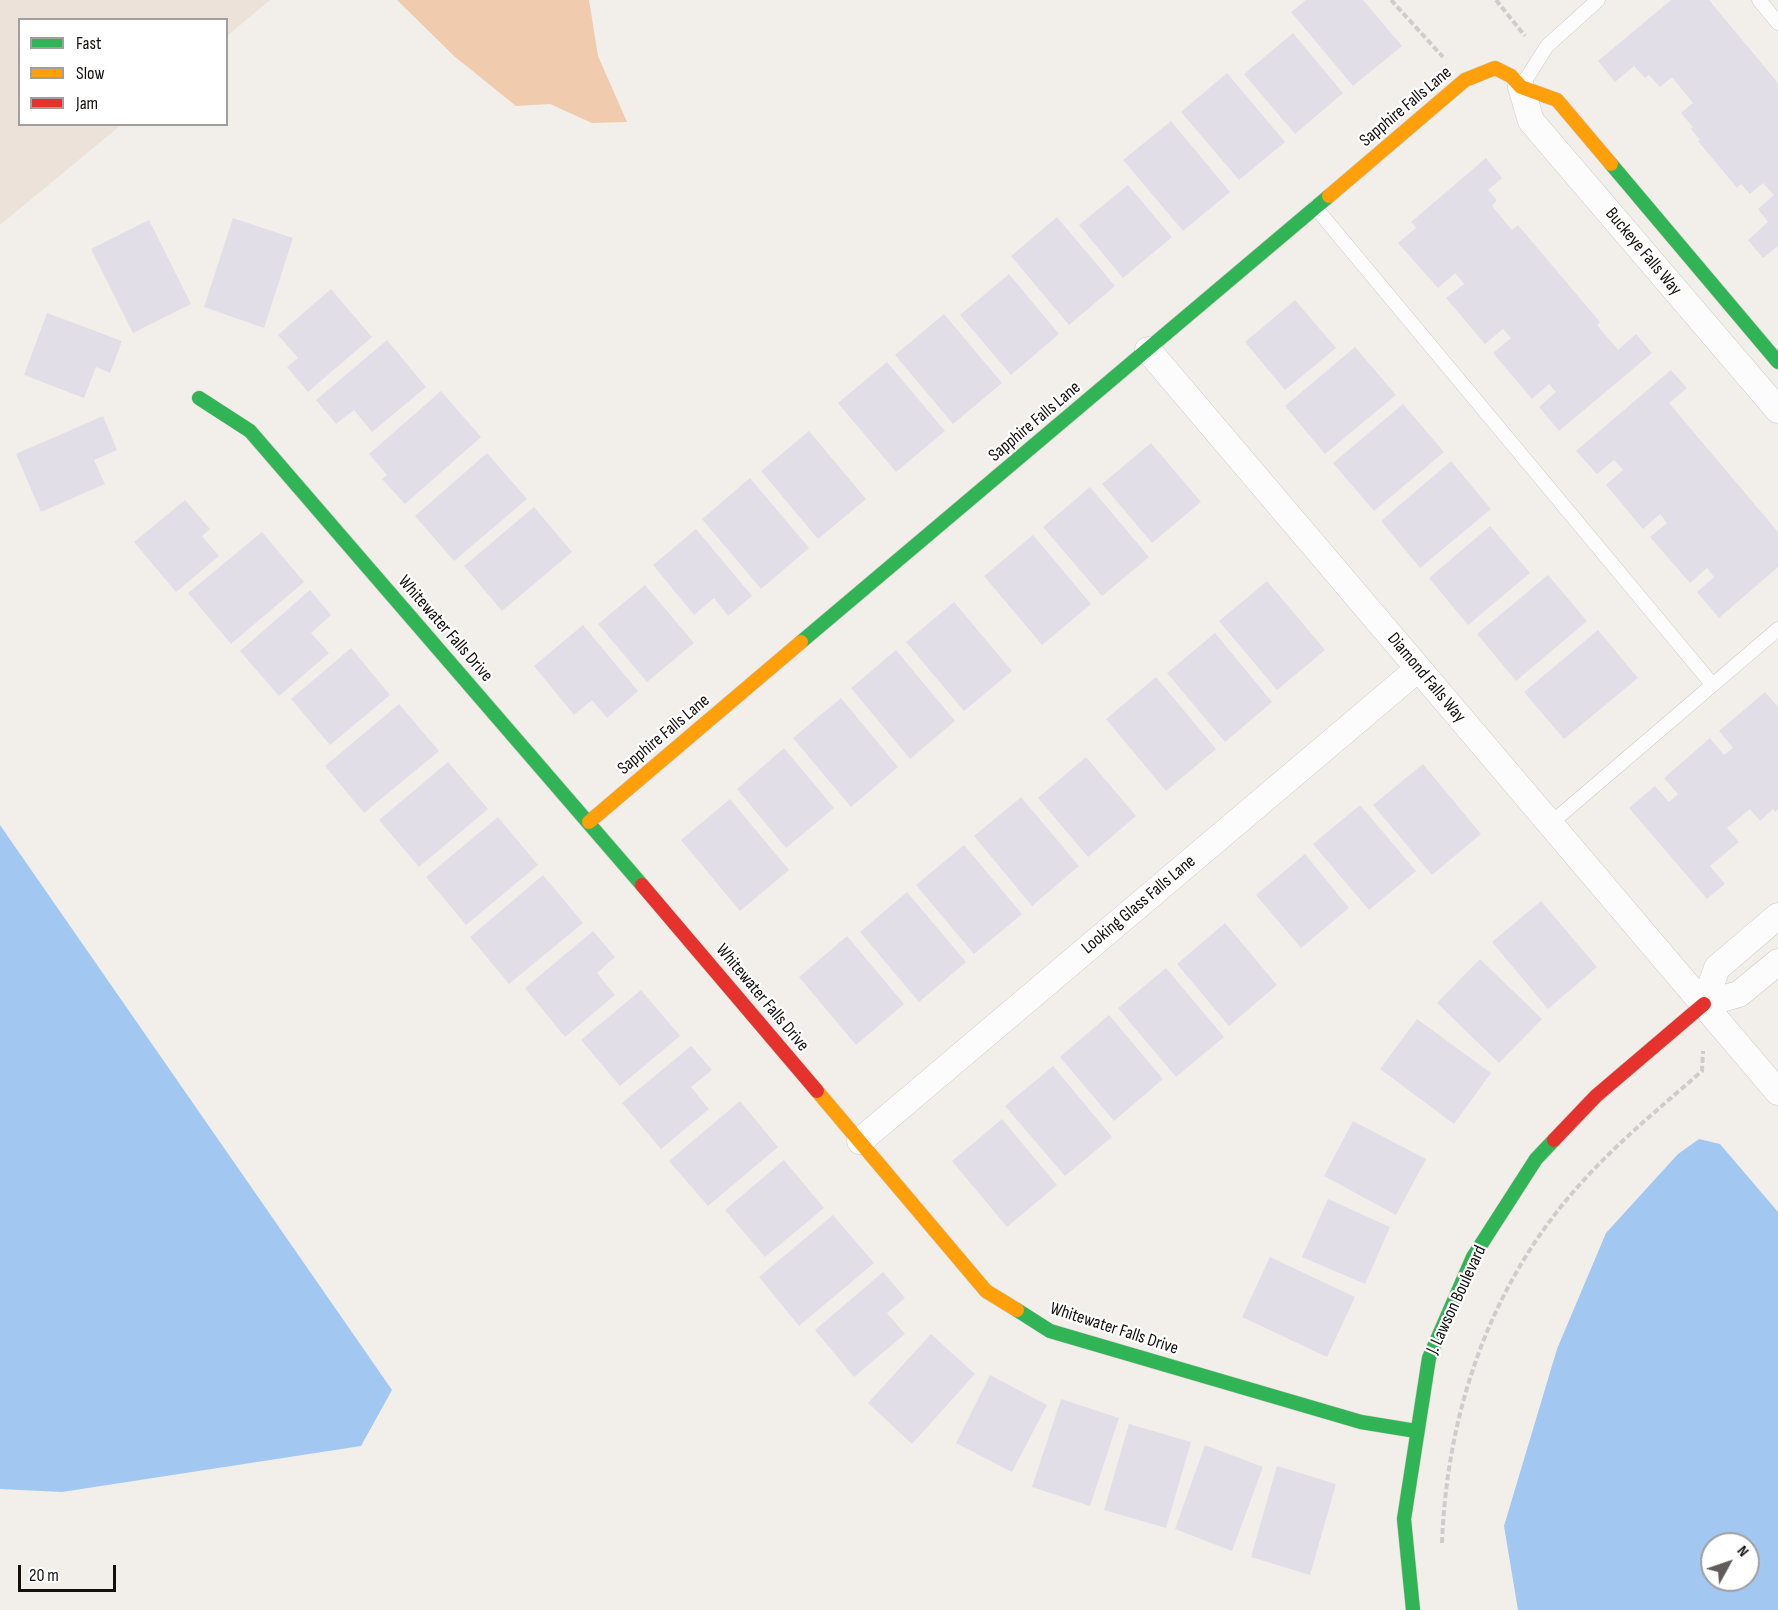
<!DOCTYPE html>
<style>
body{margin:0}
#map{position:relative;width:1778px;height:1610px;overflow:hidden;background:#f2eeea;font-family:"Sofia Sans Condensed",sans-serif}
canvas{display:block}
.legend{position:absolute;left:18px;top:18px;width:210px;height:108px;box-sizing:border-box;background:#fff;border:2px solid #a09f9e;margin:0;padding:8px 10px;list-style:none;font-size:18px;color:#120f0d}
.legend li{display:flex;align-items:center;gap:12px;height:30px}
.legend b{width:30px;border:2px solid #a09f9e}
.north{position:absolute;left:1700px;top:1532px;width:60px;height:60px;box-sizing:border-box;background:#fff;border:2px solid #a09f9e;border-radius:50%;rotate:50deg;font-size:16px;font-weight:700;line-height:24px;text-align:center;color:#120f0d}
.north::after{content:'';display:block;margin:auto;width:21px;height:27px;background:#605d5a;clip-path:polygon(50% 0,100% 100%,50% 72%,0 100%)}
.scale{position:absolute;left:18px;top:1565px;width:98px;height:27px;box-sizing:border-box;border:3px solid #120f0d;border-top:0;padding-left:8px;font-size:18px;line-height:21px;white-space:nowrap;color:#120f0d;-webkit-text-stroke:4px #fff;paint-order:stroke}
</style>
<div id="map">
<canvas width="1778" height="1610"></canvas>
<ul class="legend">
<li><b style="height:8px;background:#30b455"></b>Fast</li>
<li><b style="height:8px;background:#ff9f0a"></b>Slow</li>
<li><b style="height:8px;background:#e5322d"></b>Jam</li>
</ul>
<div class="north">N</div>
<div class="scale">20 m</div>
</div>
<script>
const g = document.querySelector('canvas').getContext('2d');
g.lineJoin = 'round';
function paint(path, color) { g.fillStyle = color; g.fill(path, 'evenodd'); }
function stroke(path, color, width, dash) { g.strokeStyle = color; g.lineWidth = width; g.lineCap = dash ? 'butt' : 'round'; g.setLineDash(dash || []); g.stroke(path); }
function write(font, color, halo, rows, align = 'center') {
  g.font = font + ' "Sofia Sans Condensed",sans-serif'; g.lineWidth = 4.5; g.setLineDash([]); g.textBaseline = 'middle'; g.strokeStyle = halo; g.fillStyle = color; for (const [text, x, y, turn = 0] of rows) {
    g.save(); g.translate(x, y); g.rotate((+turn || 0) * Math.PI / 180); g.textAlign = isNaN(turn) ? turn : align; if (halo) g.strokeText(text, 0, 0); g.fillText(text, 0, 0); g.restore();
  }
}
paint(new Path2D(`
 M0 0H270L227 36 226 20H20V124L121 125 0 225Z`), '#ece2d9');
paint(new Path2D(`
 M397 0H589L598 56 627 122 592 123 550 104 516 106 454 56Z`), '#f0cbae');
paint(new Path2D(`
 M0 825 392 1390 361 1446 62 1492 0 1489Z
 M1699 1139 1720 1144 1778 1212V1610H1518L1504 1526 1557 1349 1606 1233 1678 1154ZM1712 1544H1748V1580H1712Z`), '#a2c8f2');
paint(new Path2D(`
 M1306 0H1363L1402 46 1353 86 1291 12Z
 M1671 0H1709L1778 83V246L1763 258 1748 240 1768 222 1758 209 1774 195 1763 183 1750 194 1741 184 1737 188 1698 141 1700 140 1691 129 1693 127 1681 113 1693 103 1672 77 1660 87 1649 75 1645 78 1634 66 1615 82 1598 61Z
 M1293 33 1343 93 1295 134 1244 74Z
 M1227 73 1285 142 1239 180 1181 112Z
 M1171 121 1230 192 1183 231 1123 160Z
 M1486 158 1502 178 1488 190 1497 200 1492 206 1512 230 1518 225 1600 322 1597 325 1618 350 1636 334 1652 353 1559 431 1539 407 1556 392 1549 384 1532 399 1493 353 1511 338 1503 329 1485 344 1446 298 1464 284 1455 273 1438 288 1398 243 1416 228 1411 222Z
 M1128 185 1172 237 1123 278 1079 225Z
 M1057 217 1115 286 1069 325 1011 256Z
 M233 218 293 238 264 328 204 307Z
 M149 220 191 304 133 333 91 249Z
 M1009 274 1059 334 1011 375 960 315Z
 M331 289 372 337 308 392 287 367 298 358 278 335Z
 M1295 300 1336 348 1285 390 1245 342Z
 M47 313 122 341 110 373 96 367 84 398 24 375Z
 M944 314 1002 383 953 424 895 355Z
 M387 340 426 387 372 432 354 410 336 424 316 400Z
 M1355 347 1396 395 1325 454 1285 406Z
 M887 362 945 431 896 472 838 403Z
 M1671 370 1687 388 1669 403 1778 532V567L1719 618 1697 592 1714 577 1707 568 1690 583 1650 537 1667 523 1660 514 1643 529 1606 485 1623 470 1614 460 1597 474 1576 451Z
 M441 391 481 437 405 504 382 479 387 475 369 454Z
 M1403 404 1444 452 1374 511 1333 463Z
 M103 416 117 450 94 460 105 484 41 512 16 454Z
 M809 431 866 499 818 539 761 471Z
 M1151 443 1201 502 1152 543 1102 484Z
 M487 453 527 499 454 561 415 516Z
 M1451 461 1491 509 1420 568 1381 521Z
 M750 478 809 548 761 589 702 519Z
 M1090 487 1149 557 1102 596 1043 527Z
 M185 500 210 529 202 536 219 556 176 592 134 542Z
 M534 507 572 552 502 611 464 566Z
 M1490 526 1530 573 1468 625 1429 578Z
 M696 529 752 596 728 616 714 598 694 615 653 565Z
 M262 532 304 582 231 644 188 593Z
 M1033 535 1091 604 1042 645 984 576Z
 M1548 575 1587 621 1516 681 1477 634Z
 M1267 581 1325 650 1277 690 1219 621Z
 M645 585 694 643 647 682 598 624Z
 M310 590 331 615 311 633 329 653 279 696 240 651Z
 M954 602 1012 671 964 711 906 642Z
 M583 625 638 691 607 718 592 700 574 715 534 666Z
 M1598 630 1638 678 1564 739 1524 692Z
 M1215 633 1272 702 1225 742 1167 673Z
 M351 648 390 695 330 745 291 699Z
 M896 650 955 721 910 759 851 688Z
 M1156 677 1216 749 1166 791 1106 719Z
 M1765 692 1778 707V809L1775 812 1773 809 1760 821 1750 809 1727 828 1739 842 1710 866 1725 884 1707 899 1629 808 1655 786 1669 802 1678 794 1664 778 1710 738 1724 755 1733 748 1719 731Z
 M841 698 898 767 851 807 793 738Z
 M399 704 439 751 364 813 325 766Z
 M784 748 834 808 786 848 737 789Z
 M1086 757 1136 816 1088 857 1038 798Z
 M448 762 488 809 419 867 379 820Z
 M1423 764 1481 834 1432 875 1373 805Z
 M1021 797 1079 866 1032 906 974 836Z
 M730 799 789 870 740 911 681 840Z
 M1360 805 1416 871 1369 910 1313 844Z
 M498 817 538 865 466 925 426 877Z
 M964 845 1022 914 974 954 916 885Z
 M1305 854 1349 908 1301 948 1256 895Z
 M543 875 583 923 509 984 470 937Z
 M907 892 966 962 919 1002 860 932Z
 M1541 901 1597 967 1548 1009 1492 942Z
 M1225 923 1277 985 1229 1026 1177 964Z
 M593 931 615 957 597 973 615 995 565 1037 525 988Z
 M847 936 904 1004 856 1045 799 977Z
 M1480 959 1542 1019 1499 1063 1437 1003Z
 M1166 968 1224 1037 1176 1077 1118 1008Z
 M641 990 680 1036 620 1086 581 1040Z
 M1109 1015 1163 1079 1114 1121 1060 1057Z
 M1417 1019 1491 1073 1454 1124 1380 1069Z
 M691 1046 712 1070 691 1087 709 1109 661 1149 622 1103Z
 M1053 1066 1112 1137 1065 1176 1005 1106Z
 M740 1101 778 1147 708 1206 669 1161Z
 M1002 1119 1057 1185 1007 1227 952 1161Z
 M1353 1121 1426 1159 1396 1215 1324 1176Z
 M784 1160 824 1208 765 1257 725 1210Z
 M1328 1199 1390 1227 1365 1284 1302 1257Z
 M833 1215 874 1263 799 1326 759 1277Z
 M1270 1257 1355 1297 1327 1357 1242 1317Z
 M883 1272 905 1298 887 1313 905 1334 854 1377 815 1330Z
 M931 1334 975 1374 912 1444 868 1403Z
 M990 1375 1047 1405 1012 1472 956 1443Z
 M1061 1399 1119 1418 1090 1506 1032 1487Z
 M1129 1424 1191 1442 1166 1528 1104 1510Z
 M1205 1445 1263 1467 1232 1551 1175 1529Z
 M1277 1466 1336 1484 1310 1575 1251 1557Z`), '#e2dee8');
const lane = new Path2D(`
 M1759 0 1778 23
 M1521 87 1547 46 1598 0
 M1315 207 1712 684
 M1550 824 1778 629`);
const street = new Path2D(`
 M1521 87 1531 121 1778 410
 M1148 350 1778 1092
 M1704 1004 1717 968 1778 916
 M1704 1004 1739 994 1778 962
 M860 1141 1418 669`);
const fast = new Path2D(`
 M1611 164 1778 362
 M199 398 250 431 642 885
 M801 642 1329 196
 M1017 1310 1050 1331 1361 1422 1416 1431
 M1413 1610 1404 1519 1429 1358 1473 1257 1536 1159 1554 1140`);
const slow = new Path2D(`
 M1329 196 1465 80 1495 68 1511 76 1521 87 1557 100 1611 164
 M589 822 801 642
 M817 1091 986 1291 1017 1310`);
const jam = new Path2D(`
 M642 885 817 1091
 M1554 1140 1596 1096 1704 1004`);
stroke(lane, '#ccc9c6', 15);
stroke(street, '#ccc9c6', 27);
stroke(fast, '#ccc9c6', 15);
stroke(slow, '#ccc9c6', 15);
stroke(jam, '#ccc9c6', 15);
stroke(new Path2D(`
 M1391 0 1443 57
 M1496 0 1525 36
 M1442 1543C1447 1410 1491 1282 1582 1182 1619 1141 1661 1107 1702 1071L1703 1051`), '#cecdcc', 4, [6, 3]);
stroke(lane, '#fdfcfc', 14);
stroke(street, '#fdfcfc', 26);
stroke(fast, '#30b455', 14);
stroke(slow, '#ff9f0a', 14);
stroke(jam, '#e5322d', 14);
write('18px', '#120f0d', '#fff', [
 ["Sapphire Falls Lane",1406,107,-40],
 ["Buckeye Falls Way",1643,252,50],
 ["Sapphire Falls Lane",1035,422,-40],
 ["Whitewater Falls Drive",445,629,49],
 ["Diamond Falls Way",1426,678,50],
 ["Sapphire Falls Lane",664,735,-40],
 ["Looking Glass Falls Lane",1139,905,-40],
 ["Whitewater Falls Drive",762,998,50],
 ["J. Lawson Boulevard",1457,1300,-65],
 ["Whitewater Falls Drive",1114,1329,18]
]);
</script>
